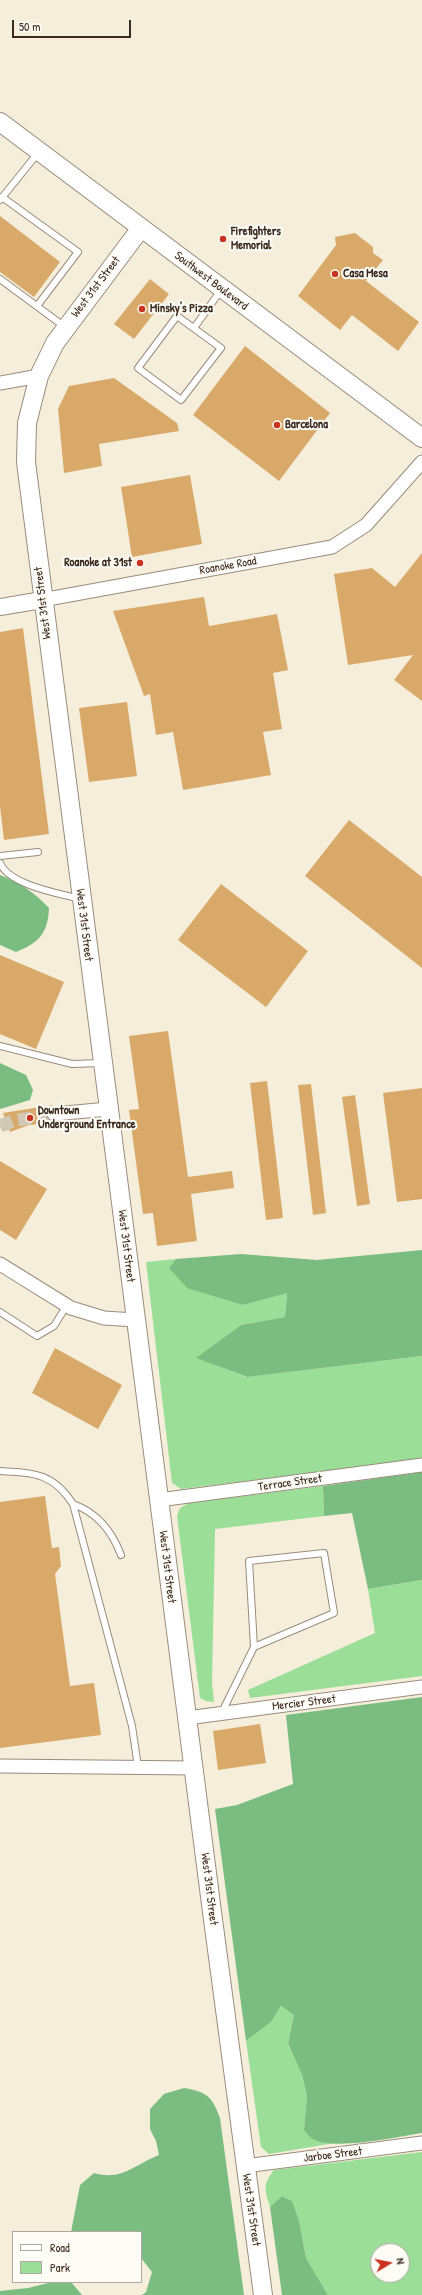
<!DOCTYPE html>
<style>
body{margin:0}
#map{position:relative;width:422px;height:2295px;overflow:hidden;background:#f5eedb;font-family:"Patrick Hand",sans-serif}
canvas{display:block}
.legend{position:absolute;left:12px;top:2231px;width:130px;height:52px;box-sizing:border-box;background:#fdfcf7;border:1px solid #afa8a0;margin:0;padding:5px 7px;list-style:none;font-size:12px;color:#3b2a1e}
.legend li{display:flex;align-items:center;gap:8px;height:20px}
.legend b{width:20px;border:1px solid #afa8a0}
.north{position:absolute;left:370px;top:2243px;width:40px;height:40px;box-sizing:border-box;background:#fdfcf7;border:1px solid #afa8a0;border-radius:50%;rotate:80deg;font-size:11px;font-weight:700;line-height:16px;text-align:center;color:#3b2a1e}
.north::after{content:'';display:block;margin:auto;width:14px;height:18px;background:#c8321e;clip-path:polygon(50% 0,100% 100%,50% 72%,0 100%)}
.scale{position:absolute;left:12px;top:20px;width:119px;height:18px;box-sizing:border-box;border:2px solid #3b2a1e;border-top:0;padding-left:5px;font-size:12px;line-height:14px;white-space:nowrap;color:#3b2a1e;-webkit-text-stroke:3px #fdfcf7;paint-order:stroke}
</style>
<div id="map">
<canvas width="422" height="2295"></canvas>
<ul class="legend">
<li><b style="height:5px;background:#fff"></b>Road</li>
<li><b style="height:11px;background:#9ade97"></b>Park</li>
</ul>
<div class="north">N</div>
<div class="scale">50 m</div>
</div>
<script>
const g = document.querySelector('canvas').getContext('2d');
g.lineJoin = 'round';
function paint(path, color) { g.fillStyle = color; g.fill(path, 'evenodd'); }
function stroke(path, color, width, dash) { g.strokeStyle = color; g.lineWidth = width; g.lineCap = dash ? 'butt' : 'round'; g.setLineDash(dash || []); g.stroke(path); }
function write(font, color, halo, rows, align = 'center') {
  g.font = font + ' "Patrick Hand",sans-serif'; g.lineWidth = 4; g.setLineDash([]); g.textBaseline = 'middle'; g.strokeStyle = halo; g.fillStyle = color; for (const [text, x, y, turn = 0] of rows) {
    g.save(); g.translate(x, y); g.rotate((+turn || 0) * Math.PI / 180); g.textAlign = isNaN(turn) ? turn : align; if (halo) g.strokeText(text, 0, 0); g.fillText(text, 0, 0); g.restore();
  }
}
paint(new Path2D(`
 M176 1259 169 1268 243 1305 287 1292 285 1317 241 1325 197 1358 246 1377 422 1356V1459L181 1489 172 1483 146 1262Z
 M323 1486 324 1516 215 1529 212 1683 214 1702 206 1701 200 1698 177 1516 180 1508 189 1503Z
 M422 1580V1676L250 1698 248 1690 375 1633 368 1589Z
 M281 2006 294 2015 288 2043 302 2075 307 2096 304 2130 315 2140 335 2143 269 2154 261 2147 246 2041 271 2022Z
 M422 2152V2295H328L306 2258 299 2220 292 2201 282 2196 270 2207C265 2190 262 2185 274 2170ZM378 2251H402V2275H378Z`), '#9ade97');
paint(new Path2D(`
 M0 875C19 882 35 893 49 908 48 933 39 943 16 952L0 945Z
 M0 1063 26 1075 33 1090 30 1100 0 1109Z
 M422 1250V1356L247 1377 196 1358 241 1325 285 1317 287 1293 243 1305 187 1288 169 1268 176 1259 241 1254 317 1260Z
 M422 1472V1580L368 1589 352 1513 324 1516 323 1486Z
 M422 1697V2133C397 2137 337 2150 315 2140 311 2139 307 2133 304 2130L307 2096 302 2075 288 2043 294 2015 281 2006 271 2022 246 2041 215 1809 237 1805 293 1784 286 1715Z
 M184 2088C208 2092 212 2097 220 2118L244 2295H142L146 2292 152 2272 141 2258V2232H71L80 2185 94 2173C122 2181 134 2165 159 2155L156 2141 150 2129V2109L164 2094Z
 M282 2196 292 2201 299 2220 306 2258 328 2295H282L270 2207Z
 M53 2282H71L82 2295H0V2291L28 2288Z`), '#7bbd80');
paint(new Path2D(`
 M0 216 60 262 34 297 0 272Z
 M355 233 373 247V253L383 260 366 281 419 322 398 351 352 315 340 330 298 296 336 245 335 237Z
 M150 279 169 294 134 339 114 324Z
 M245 346 330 413 279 481 193 415Z
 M114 378 177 423 179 431 99 444 102 466 64 473 58 409 69 386Z
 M190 475 202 544 132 557 121 487Z
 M422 553V701L394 680 413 655 348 665 334 574 372 568 395 587Z
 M204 597 209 626 277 614 288 670 273 673 282 729 263 732 271 775 183 790 173 732 156 735 150 694 144 696 113 611Z
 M23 628 49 834 4 840 0 806V632Z
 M127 702 137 776 89 782 79 708Z
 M349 820 422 877V968L305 876Z
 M221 884 308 951 266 1007 178 940Z
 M0 955 64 982 36 1049 0 1034Z
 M168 1031 188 1177 232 1171 234 1188 191 1194 197 1241 157 1246 153 1213 143 1214 129 1110 139 1109 129 1036Z
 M267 1081 283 1218 266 1220 250 1083Z
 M311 1084 326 1213 313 1215 298 1085Z
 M422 1088V1199L397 1202 383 1093Z
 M355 1095 370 1204 357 1206 342 1097Z
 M53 1105 47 1110 46 1115 48 1119 55 1123 29 1125 10 1132 3 1113Z
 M0 1161 47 1189 16 1240 0 1230Z
 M55 1348 122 1385 98 1429 32 1393Z
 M45 1496 52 1548 59 1547 61 1566 55 1574 70 1686 94 1683 101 1735 0 1748V1502Z
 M260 1724 266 1763 218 1770 213 1731Z`), '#d9a969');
stroke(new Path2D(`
 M0 1126 13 1121 54 1114`), '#d0c7b5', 13, [13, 6]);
const service = new Path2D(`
 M2 197 78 252 37 306
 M0 200 38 153
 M0 279 65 327
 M177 316 221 348 181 400 138 368Z
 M194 328 221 290
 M0 856 38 852
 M0 863C9 885 58 893 80 899
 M0 1046 72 1064 102 1063
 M0 1312 37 1336 54 1326 67 1305
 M0 1471C34 1473 53 1473 73 1504L132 1726 138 1767
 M73 1504C98 1513 112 1531 121 1555
 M222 1712 254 1647 334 1613 324 1553 249 1561 254 1647`);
const minor = new Path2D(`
 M0 383 39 376
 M42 600 332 547 366 525 422 462
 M54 1114 108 1109
 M0 1264 71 1308 104 1318 135 1320
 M159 1500 422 1465
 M187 1718 422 1687
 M0 1766 193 1768
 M245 2166 422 2143`);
const tertiary = new Path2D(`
 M0 607 42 600`);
const secondary = new Path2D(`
 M0 122 422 438
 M141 228 55 343 39 376 27 423 26 462 212 1912 263 2295`);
stroke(service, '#988c7c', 8);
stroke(minor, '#988c7c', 15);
stroke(tertiary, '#988c7c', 18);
stroke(secondary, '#988c7c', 20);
stroke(service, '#fff', 6);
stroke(minor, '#fff', 13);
stroke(tertiary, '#fff', 16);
stroke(secondary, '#fff', 18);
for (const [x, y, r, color] of [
 [223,239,4,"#c8321e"],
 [335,274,4,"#c8321e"],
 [142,309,4,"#c8321e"],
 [277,425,4,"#c8321e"],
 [140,563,4,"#c8321e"],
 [30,1118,4,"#c8321e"]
]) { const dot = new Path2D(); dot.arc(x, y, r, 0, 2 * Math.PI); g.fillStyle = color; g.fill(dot); stroke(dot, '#fdfcf7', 1.5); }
write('bold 12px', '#3b2a1e', '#fdfcf7', [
 ["Firefighters",231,232],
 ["Memorial",231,246],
 ["Casa Mesa",343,274],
 ["Minsky's Pizza",150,309],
 ["Barcelona",285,425],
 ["Roanoke at 31st",132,563,"right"],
 ["Downtown",38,1111],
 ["Underground Entrance",38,1125]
], 'left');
write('12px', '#3b2a1e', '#fdfcf7', [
 ["Southwest Boulevard",211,281,37],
 ["West 31st Street",96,287,-53],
 ["Roanoke Road",228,566,-10],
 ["West 31st Street",43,603,-97],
 ["West 31st Street",84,925,83],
 ["West 31st Street",126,1246,83],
 ["Terrace Street",290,1483,-8],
 ["West 31st Street",167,1567,83],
 ["Mercier Street",304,1703,-7],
 ["West 31st Street",209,1889,83],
 ["Jarboe Street",333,2155,-7],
 ["West 31st Street",251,2210,82]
]);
</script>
